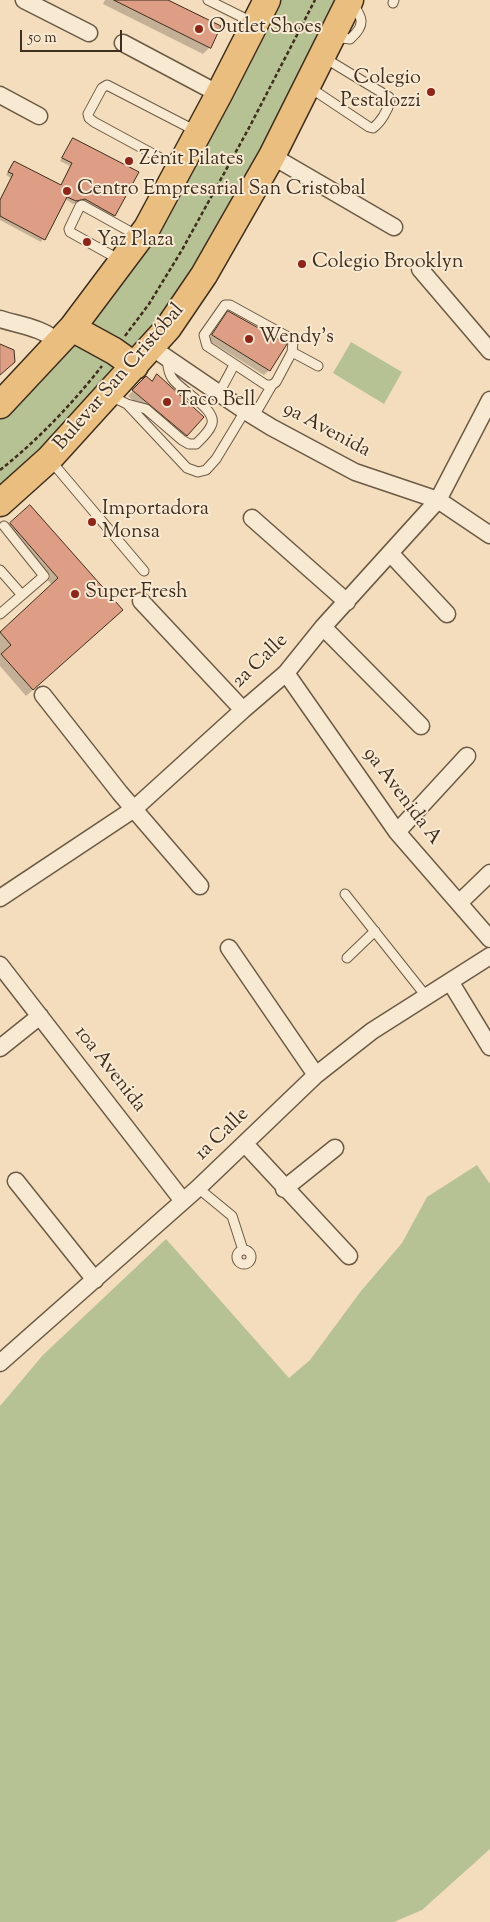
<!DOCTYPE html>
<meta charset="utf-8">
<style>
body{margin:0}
#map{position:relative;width:490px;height:1922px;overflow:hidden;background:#f4ddbc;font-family:"Sorts Mill Goudy",serif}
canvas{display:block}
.scale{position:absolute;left:20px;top:30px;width:102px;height:22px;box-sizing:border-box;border:2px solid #3f2e1d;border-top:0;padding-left:6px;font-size:15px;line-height:18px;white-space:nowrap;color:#3f2e1d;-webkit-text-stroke:4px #f8e9d3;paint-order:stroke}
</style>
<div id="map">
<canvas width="490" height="1922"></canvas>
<div class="scale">50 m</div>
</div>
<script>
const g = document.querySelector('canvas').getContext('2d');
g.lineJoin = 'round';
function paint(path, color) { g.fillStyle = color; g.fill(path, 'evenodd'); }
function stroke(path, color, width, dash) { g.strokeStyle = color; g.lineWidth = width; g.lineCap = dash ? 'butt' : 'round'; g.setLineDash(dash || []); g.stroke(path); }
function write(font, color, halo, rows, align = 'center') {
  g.font = font + ' "Sorts Mill Goudy",serif'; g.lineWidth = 4; g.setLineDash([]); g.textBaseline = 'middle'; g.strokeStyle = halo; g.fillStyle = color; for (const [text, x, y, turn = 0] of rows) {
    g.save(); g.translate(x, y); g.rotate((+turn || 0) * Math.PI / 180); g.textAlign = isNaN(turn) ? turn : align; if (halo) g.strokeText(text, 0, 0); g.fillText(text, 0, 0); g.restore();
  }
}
paint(new Path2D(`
 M278 0H343L267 154 135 361 79 326Z
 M73 334 128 367 0 496V412Z
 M351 342 402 372 384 404 333 373Z
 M477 1165 490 1184V1849L422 1910 394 1922H0V1406L43 1355 166 1239 289 1378 310 1360 361 1291 402 1243 427 1197Z`), '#b7c294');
paint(new Path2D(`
 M105 0H165L210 47 203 54 103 4Z
 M73 139 114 216 111 219 81 202 73 204 65 199 41 242 0 220V199L11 178 6 175 11 165 14 162 60 186 70 166 60 161Z
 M224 318 269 370 264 375 208 340Z
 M146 377 186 435 182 440 128 396Z
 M29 507 115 616 26 696 0 666V632L52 585 4 530Z`), '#0003');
const building = new Path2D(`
 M114 0H168L221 26 211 48Z
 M73 138 139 172 115 216 85 199 76 201 67 197 45 240 0 216V200L13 174 8 172 14 161 61 185 72 163 62 158Z
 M228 311 287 344 270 371 212 335Z
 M0 344 14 350 15 362 0 375Z
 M157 374 204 417 187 436 132 390 146 376 152 381Z
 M30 505 123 610 33 690 1 654 11 645 0 632 58 578 10 523Z`);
paint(building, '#dd9e85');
stroke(building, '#3f2e1d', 1);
const lane = new Path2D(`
 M208 0 252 22
 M393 3 394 0
 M334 37 350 39C366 25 363 18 352 3
 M309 87 369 127 373 128C381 122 388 110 390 101L389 97 323 57
 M177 167 94 122 89 118 88 114 102 88 107 85 196 131
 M120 260 70 232 69 229 80 206 82 205 138 236
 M225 305H230L290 338 293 342 292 352 276 382 272 385H266L207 346 204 335Z
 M292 352 318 366
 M219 393 234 365
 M109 399 119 400 127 404 187 468 198 472 206 470 216 459 245 411
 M127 404 146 409 182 440 189 444H196C201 439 208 433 211 426 220 410 180 391 172 378 168 372 168 366 167 359
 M254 416 272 385
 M51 461 144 571
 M0 570 22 595
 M0 614 44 576 4 526
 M345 894 426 996
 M347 958 375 931
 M198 1188 232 1216 243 1250
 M237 1257a7 7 0 1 1 14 0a7 7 0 1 1-14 0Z`);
const street = new Path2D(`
 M24 0 89 33
 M123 43 219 94
 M0 95 39 116
 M272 156 394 227
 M420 269 490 351
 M0 319C19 325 45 328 58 343
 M151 347 245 411 271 427 355 472 438 500 490 535
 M252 518 347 602
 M390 553 447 614
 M141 601 243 710
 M323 627 421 726
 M286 673 397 832 490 939
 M43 695 120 793 200 886
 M397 832 467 756
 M0 898 134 809 243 710 286 673 323 627 438 500 490 400
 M459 903 490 873
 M229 948 316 1075
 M0 965 183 1201
 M451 983 490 1047
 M0 1048 40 1016
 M245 1144 349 1256
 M16 1181 95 1280
 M284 1189 335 1148
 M0 1363 198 1188 316 1075 372 1031 490 956`);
const primary = new Path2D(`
 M72 328 114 351 135 366
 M0 405 72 328 147 228 219 94 267 0
 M0 503 49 459 168 328 204 275 272 156 350 0`);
stroke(lane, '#6c5a45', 11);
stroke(street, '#6c5a45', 19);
stroke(primary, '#3f2e1d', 29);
stroke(new Path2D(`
 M125 336 149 304 182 250 250 126 315 0
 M0 470C38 440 72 404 102 366`), '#3f2e1d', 2.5, [4, 2.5]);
stroke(lane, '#f8e9d3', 9);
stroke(street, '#f8e9d3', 16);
stroke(primary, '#eabe7e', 26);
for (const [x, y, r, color] of [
 [199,29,5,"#8f2418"],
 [431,92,5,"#8f2418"],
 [129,161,5,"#8f2418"],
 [67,191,5,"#8f2418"],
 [87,242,5,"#8f2418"],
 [302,264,5,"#8f2418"],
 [249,339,5,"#8f2418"],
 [167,402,5,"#8f2418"],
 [92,522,5,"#8f2418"],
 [75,594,5,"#8f2418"]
]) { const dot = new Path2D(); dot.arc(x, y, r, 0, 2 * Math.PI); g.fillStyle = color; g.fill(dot); stroke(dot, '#f8e9d3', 2); }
write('20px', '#3f2e1d', '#f8e9d3', [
 ["Outlet Shoes",209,29],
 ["Colegio",421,80,"right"],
 ["Pestalozzi",421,103,"right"],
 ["Zénit Pilates",139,161],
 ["Centro Empresarial San Cristobal",77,191],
 ["Yaz Plaza",97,242],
 ["Colegio Brooklyn",312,264],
 ["Wendy's",259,339],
 ["Taco Bell",177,402],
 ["Importadora",102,511],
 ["Monsa",102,534],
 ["Super Fresh",85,594]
], 'left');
write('20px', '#3f2e1d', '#f8e9d3', [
 ["Bulevar San Cristóbal",120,378,-49],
 ["9a Avenida",326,431,28],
 ["2a Calle",261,662,-44],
 ["9a Avenida A",401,797,53],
 ["10a Avenida",109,1070,52],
 ["1a Calle",223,1135,-44]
]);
</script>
